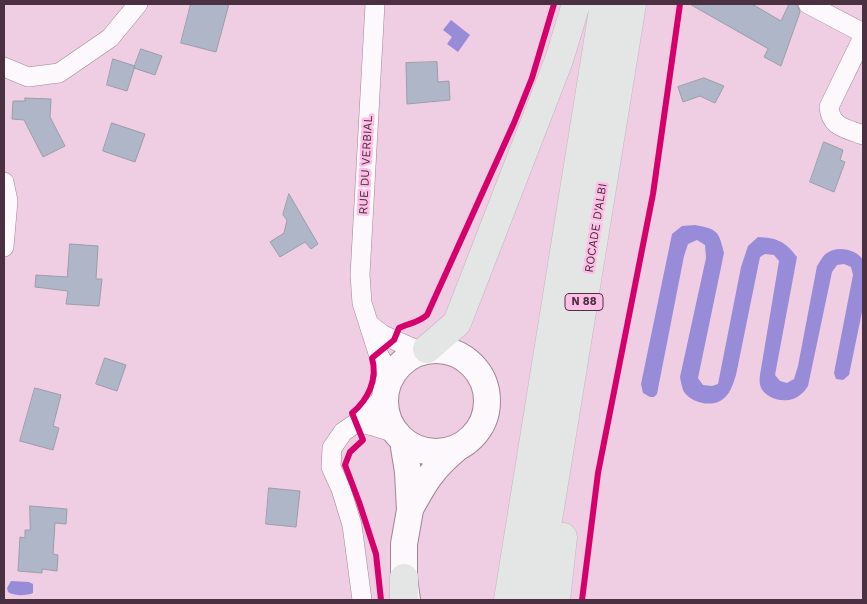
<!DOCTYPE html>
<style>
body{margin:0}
#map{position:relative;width:867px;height:604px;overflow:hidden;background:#efcde2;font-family:"Work Sans",sans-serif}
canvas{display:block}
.frame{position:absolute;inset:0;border:5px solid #4a3040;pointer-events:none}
</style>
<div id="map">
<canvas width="867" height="604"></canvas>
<div class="frame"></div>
</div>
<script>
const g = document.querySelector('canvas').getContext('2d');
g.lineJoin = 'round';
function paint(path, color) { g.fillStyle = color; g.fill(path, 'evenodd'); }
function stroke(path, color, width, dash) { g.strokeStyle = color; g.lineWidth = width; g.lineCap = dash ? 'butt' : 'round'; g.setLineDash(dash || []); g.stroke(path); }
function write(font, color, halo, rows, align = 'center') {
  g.font = font + ' "Work Sans",sans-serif'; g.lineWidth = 5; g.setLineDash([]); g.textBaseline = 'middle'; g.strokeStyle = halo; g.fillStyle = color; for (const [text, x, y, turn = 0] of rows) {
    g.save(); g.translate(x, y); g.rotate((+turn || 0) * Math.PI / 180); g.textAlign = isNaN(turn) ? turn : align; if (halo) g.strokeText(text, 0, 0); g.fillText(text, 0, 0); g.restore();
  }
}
paint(new Path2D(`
 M451 20 470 35 458 52 447 44 452 37 443 30Z
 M695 225C717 229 719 231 724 253L698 378 703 385 712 386 718 384 741 267 748 246 758 237C777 238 785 241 797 257L775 375 780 381 787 383 794 379 798 366 817 266C820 262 823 255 827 253 838 245 857 250 863 260V307L849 375 843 380 836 379 834 373 853 275 851 267 844 264 837 265 832 272 808 386C806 389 803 393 800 395 789 405 764 400 760 385 759 380 760 374 761 369L779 261 774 255 765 254 760 257 736 375C733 384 730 396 720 401 709 407 691 402 684 392 682 388 681 382 680 377L706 258 705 245 697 240 688 244 684 256 657 394 654 397H650L643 393 641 384 672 234 682 226Z
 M11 581 29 582 33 584V593C26 596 14 596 8 592L7 588Z`), '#988cd8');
const building = new Path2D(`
 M191 4H229L216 52 181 43Z
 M690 4H752L781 21 789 4H797L800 12 781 66 764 57 768 49Z
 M141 49 162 56 155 75 134 68Z
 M113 59 135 66 127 91 107 85Z
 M437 62 438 82 449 81 450 100 407 104 406 63Z
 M704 78 724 86 715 103 700 96 683 102 678 87Z
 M25 98 51 99 50 117 65 146 43 157 24 120 12 119 13 101H25Z
 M112 123 145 134 135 162 103 151Z
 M824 142 843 150 840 160 845 162 834 192 810 182Z
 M289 194 318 244 311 249 305 242 280 257 270 242 284 233 287 220 283 215Z
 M70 244 98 246 96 279H102L99 306 66 304 68 291 35 287 36 275 67 277Z
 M105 358 126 365 117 391 96 384Z
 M35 388 61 395 53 426 59 428 53 450 20 441Z
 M269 488 300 491 296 527 266 524Z
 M30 506 67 509 66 524 55 523 53 554 58 555 57 571 42 569V573L18 571 20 537 25 538V530H30Z`);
paint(building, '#aeb6c7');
stroke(building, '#9b9dab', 1);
const minor = new Path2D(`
 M375 4 360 275 362 303 378 353 384 365 389 380
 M808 4 863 33
 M863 37 829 107C831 128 846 128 863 135
 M4 67 28 77 59 73 110 38 138 4
 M4 182 8 201 4 247
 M369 324 383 335 419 351
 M356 423 373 426 395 433
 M362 600 352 525 341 489 331 467 332 448 343 432 356 423 384 397`);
const secondary = new Path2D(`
 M385 401a51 51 0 1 1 102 0a51 51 0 1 1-102 0Z
 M403 441 408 472 410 510 404 544V578L407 600
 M410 509C425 482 432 469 456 449`);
const trunk = new Path2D(`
 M427 349 457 323 559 60 576 4
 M404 600V578
 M508 600 604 4
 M535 600 632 4
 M556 600 563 537`);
stroke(minor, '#9f8696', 20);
stroke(secondary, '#9f8696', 28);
stroke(trunk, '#c7b4c0', 29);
stroke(minor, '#fdf8fb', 19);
stroke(secondary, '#fdf8fb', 26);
stroke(trunk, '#e3e6e4', 28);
stroke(new Path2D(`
 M381 600 376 554 359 502 345 465 350 452 363 440 352 413C368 400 378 379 372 358L394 340 399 328C409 323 418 323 427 315L514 123 532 78 554 4
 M582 600 598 473 653 194 680 4`), '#d6006c', 6);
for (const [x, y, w] of [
 [584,302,38]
]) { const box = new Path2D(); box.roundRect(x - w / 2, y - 8.5, w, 17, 4); g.fillStyle = '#febee6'; g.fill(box); stroke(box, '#4a3040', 1); }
write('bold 11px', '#4a3040', null, [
 ["N 88",584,302]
]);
write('12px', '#4a3040', '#febee6', [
 ["RUE DU VERBIAL",366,165,-87],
 ["ROCADE D'ALBI",596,228,-81]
]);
</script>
